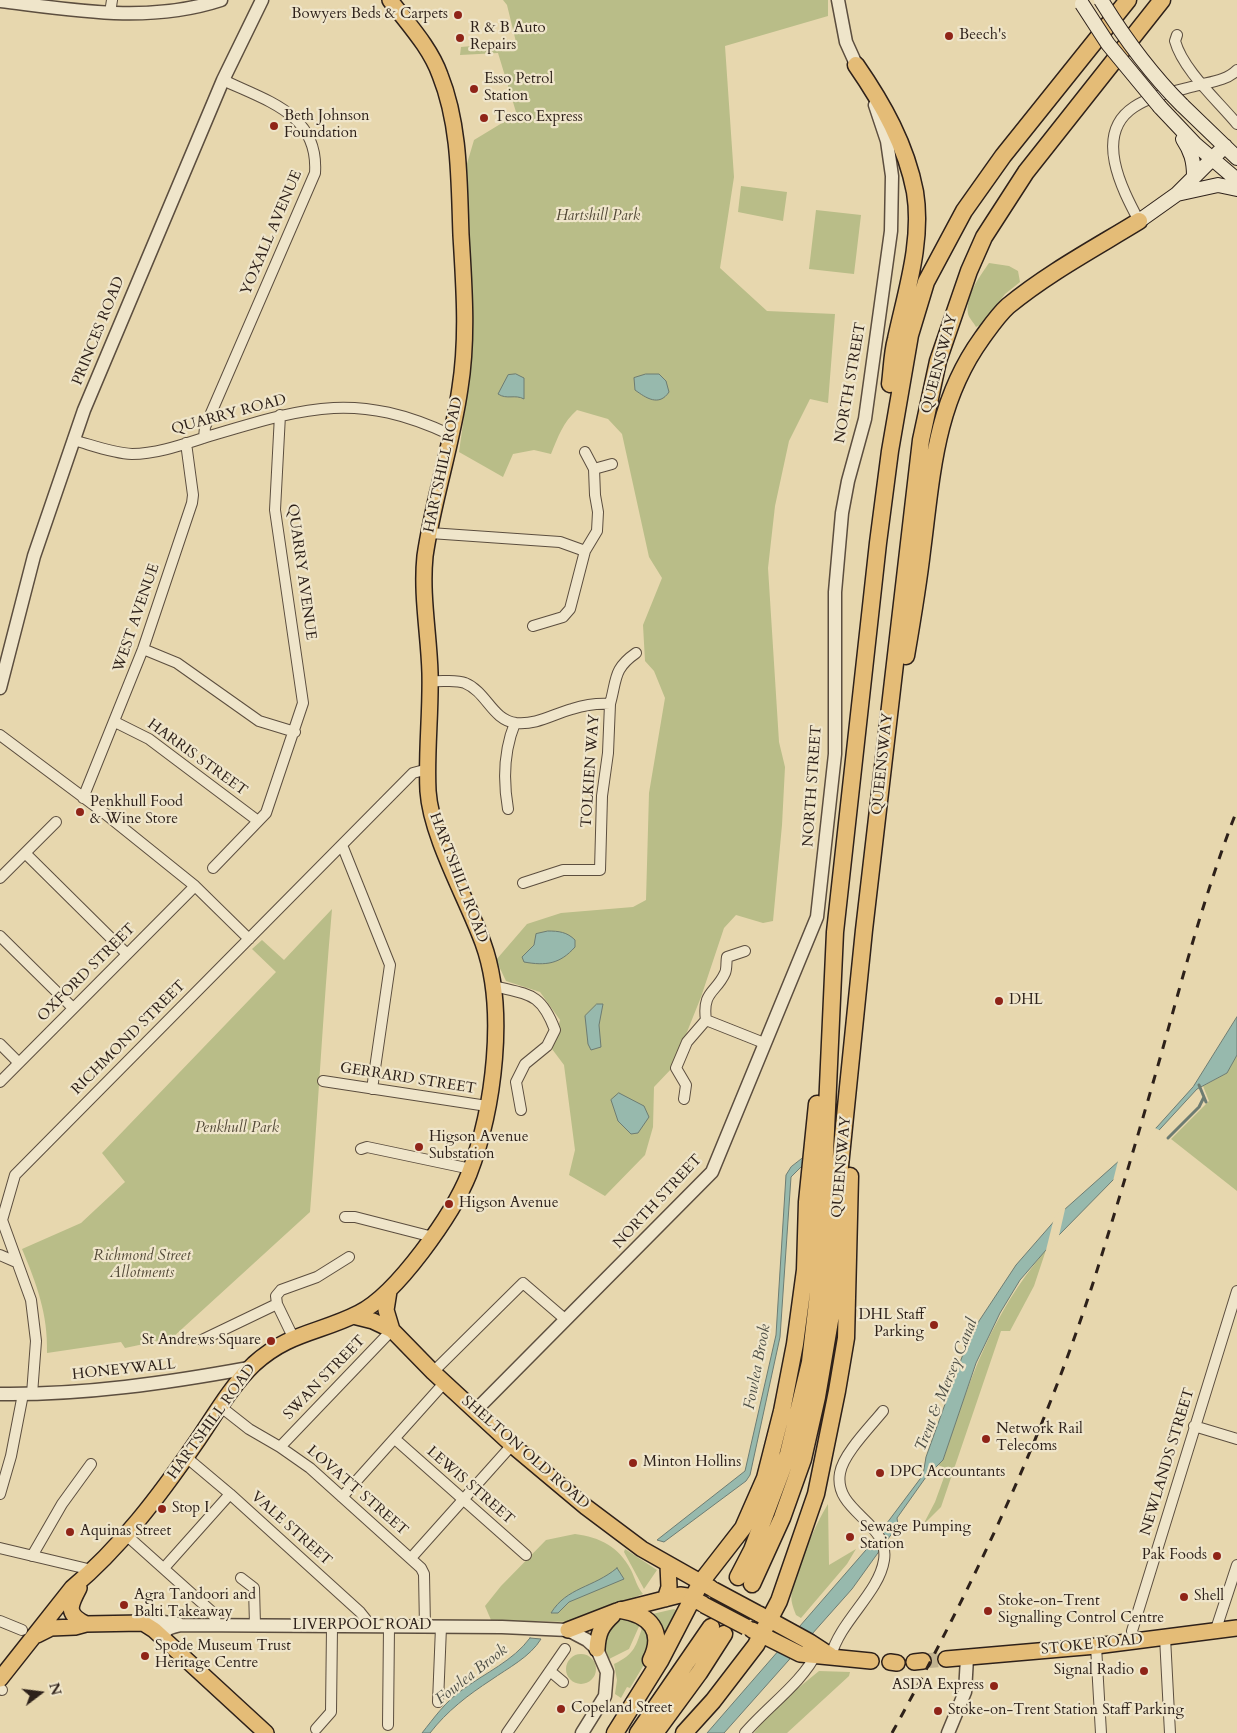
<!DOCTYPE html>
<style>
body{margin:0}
#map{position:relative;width:1237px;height:1733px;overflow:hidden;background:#e7d7ae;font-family:Cardo,serif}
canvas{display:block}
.north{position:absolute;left:15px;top:1668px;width:50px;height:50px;-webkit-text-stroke:4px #efe5ca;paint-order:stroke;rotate:75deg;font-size:14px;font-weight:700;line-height:20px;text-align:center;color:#2e211a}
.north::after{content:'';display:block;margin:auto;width:18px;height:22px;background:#2e211a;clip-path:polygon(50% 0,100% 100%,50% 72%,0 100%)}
</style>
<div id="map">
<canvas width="1237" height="1733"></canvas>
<div class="north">N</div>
</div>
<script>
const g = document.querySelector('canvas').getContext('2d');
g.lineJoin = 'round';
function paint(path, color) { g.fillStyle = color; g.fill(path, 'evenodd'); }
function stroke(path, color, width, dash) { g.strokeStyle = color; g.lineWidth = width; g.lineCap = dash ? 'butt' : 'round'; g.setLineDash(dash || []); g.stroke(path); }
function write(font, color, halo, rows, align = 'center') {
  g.font = font + ' Cardo,serif'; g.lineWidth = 4.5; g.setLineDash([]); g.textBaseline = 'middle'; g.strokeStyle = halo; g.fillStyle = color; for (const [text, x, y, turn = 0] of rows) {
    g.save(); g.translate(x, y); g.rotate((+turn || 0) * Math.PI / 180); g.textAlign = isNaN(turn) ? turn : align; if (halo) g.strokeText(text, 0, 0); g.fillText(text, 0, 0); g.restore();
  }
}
paint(new Path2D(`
 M503 0H828V16L725 46 734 177 720 268 767 311 835 314 828 403 810 399 789 441 775 506 768 568 779 742 785 767 782 825 773 921 763 923 736 915 724 928 701 997 673 1067 654 1087 653 1127 645 1155 605 1196 569 1175 575 1150 564 1065 552 1049 560 1020 540 992 506 981 496 960 527 924 561 913 633 907 646 900 649 793 665 698 654 671 645 661 643 625 662 578 649 557 622 434 608 419 577 410C563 422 558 437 551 454L534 450 513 454 503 477 459 452 472 360 473 323 466 167 474 140 507 120 516 112 498 53 460 55 461 47 516 42 507 5Z
 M741 186 787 192 783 221 738 212Z
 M816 210 861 215 854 274 809 269Z
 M989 263 1009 266 1018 271 1020 282 1005 294 982 324 976 327C974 323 969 318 968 314 965 296 980 276 989 263Z
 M332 909C323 1010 318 1111 310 1212L172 1338 125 1348 121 1342 47 1353C48 1314 37 1285 22 1249L81 1223 125 1182 102 1153 276 972 252 949 262 940 284 960Z
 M1237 1055V1191L1171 1139 1209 1101 1203 1086 1227 1073Z
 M1046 1250 1034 1286 1010 1331H1001L941 1507 923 1525 935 1502 947 1469 938 1465 943 1460C970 1380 990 1315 1046 1250Z
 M828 1504 829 1565 856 1549 847 1564 801 1618 796 1615C793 1607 790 1600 792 1592 797 1567 815 1525 828 1504Z
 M575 1534C600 1537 619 1547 631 1570 635 1578 637 1587 643 1594L572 1622 491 1620 485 1606 501 1586 546 1540Z
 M625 1549 657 1570 644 1589 624 1552Z
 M674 1609 679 1612 663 1643 648 1615Z
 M623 1616 641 1622 629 1649 609 1659 601 1644 605 1626Z
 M643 1625 649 1631 648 1658 630 1688 627 1687 621 1698 615 1694 617 1680 614 1664C635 1654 636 1646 643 1625Z
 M566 1669a15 15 0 1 1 30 0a15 15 0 1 1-30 0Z
 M819 1671 850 1672 849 1676 787 1733H754L775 1707Z`), '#b9bd88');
const water = new Path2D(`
 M516 374 524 378V399C515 394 507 400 498 394L508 375Z
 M646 374H659L666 381 669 392C659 407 646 398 635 390L634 378Z
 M548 931C559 931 567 932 575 940V947C560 964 546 966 524 962L522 957 534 945 536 934Z
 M597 1004H603L599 1025 601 1047 591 1050 588 1044 585 1016Z
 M1237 1017V1055L1227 1073 1197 1089 1114 1179 1059 1235 1020 1280 1000 1313 976 1363 943 1460 926 1477 897 1518 898 1525 852 1589 724 1733H707L872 1543 923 1475 926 1457 962 1357 979 1321 1016 1265 1064 1210 1157 1127 1193 1087Z
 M619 1093 644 1106 649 1117 638 1133 631 1134 618 1121 611 1100Z
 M804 1157 803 1165 791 1177 780 1337 750 1475 746 1481 664 1542 657 1540 745 1471 776 1335 786 1175 791 1167Z
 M617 1568 624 1579 569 1602 558 1613H551C567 1587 593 1588 617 1568Z
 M530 1638 541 1639C530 1657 508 1668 491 1680 468 1695 447 1711 430 1733H422C434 1718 445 1702 462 1690 485 1673 513 1661 530 1638Z`);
paint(water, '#97b9ad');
stroke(water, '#6d7c72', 1);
paint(new Path2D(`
 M1157 1123 1155 1128 1161 1131 1112 1185 1119 1157Z
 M1066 1205 1058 1240 1045 1254 1054 1218Z`), '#e7d7ae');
stroke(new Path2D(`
 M1199 1085 1206 1102
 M1168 1138 1199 1107 1204 1097`), '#6d7c72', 3);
stroke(new Path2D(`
 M923 1661 946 1659`), '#c2b390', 15, [15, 8]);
stroke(new Path2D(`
 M712 1625 738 1577
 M725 1632 752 1584`), '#c2b390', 16, [16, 8]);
const minor = new Path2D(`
 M110 13 112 0
 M1177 35 1175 41C1183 70 1218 101 1237 124
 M1139 221C1122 189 1093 134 1134 107 1150 96 1176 91 1195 86 1209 82 1226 81 1237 70
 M204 438 205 427 315 173C319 114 267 101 223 80
 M73 440C92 445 112 453 132 454 159 454 187 443 213 435 307 407 357 391 451 435
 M594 469 612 464
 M430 533 560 542 585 551
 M533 626 563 617 570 609 585 551 597 531 598 512 595 495 594 469 585 452
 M143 649 177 663 259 721 295 732
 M431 681C441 682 456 679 465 683 487 692 492 720 516 723 537 725 553 714 572 709 585 705 597 703 610 704L608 753 602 796 600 870H563L523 883
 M610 704C617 679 613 669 636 653
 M115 722 149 739 258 821
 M0 735 103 812 195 886 249 939
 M83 798 143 649 192 503 193 495 186 443
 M508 809C503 780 504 750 515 723
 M342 845 390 965 372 1089
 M25 853 127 954
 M213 868 266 813 303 703 275 510 280 415
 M0 878 56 822
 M0 936 73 1008
 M494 986C530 995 541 993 555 1030L547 1046 525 1064 516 1082 521 1110
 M706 1020C702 991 716 993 725 973 727 969 726 962 727 957L745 951
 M706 1020 764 1043
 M0 1044 19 1063
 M323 1081 487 1106
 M0 1082 195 886
 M684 1099 686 1085 676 1068 687 1042 706 1020
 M361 1149 367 1147 471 1169
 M345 1217H355L433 1237
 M0 1255 16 1262
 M277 1304 293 1337
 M202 1340 277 1304 276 1296 281 1290 317 1277 349 1257
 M433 1372 523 1283 566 1320
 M32 1394 36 1341 31 1300 2 1220 15 1175 413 773 428 769
 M221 1407 249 1429 280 1447 310 1468 421 1568 424 1574 425 1627
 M1194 1426 1237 1439
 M395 1439 526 1555
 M280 1447 392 1330
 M186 1457 230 1494 360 1612 372 1627
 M0 1494 11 1456 23 1394
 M342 1497 445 1382
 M125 1534 211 1611 215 1618V1625
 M0 1548 92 1570
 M32 1556 62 1504 91 1464
 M411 1558 512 1445
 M164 1568 230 1494
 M241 1578 254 1588 255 1625
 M0 1621 22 1630
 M1216 1629 1237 1565
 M1165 1637 1170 1733
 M1133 1641 1132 1631 1237 1291
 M1096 1646 1101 1733
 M831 1656C840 1621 879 1593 884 1560 890 1522 833 1512 840 1473 843 1454 871 1426 883 1411
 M550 1671 563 1682
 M0 1688 2 1690
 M438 1702 441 1627
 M388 1725 389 1627
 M316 1729 331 1712 332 1627
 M507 1733 565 1649
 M745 1733C767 1707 803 1682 817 1652`);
const tertiary = new Path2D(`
 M838 0 846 42 860 73
 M0 1C73 10 148 24 221 0
 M0 688 34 556 84 410 223 80 262 0
 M0 1394C84 1395 167 1383 249 1368
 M475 1411 712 1172 817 917 835 754V592L842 513 848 481 865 419 891 231 892 176 887 141 875 105
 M143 1623 155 1621 179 1624
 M162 1639C165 1628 171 1627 181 1625L502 1627 568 1630 587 1640 597 1649 607 1672 605 1696 582 1733
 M948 1733 965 1692 967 1658`);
const secondary = new Path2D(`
 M1182 105 1237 158
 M1160 107 1195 144 1237 180
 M1183 139C1191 151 1194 161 1194 176
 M1177 194 1218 185 1237 189
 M1139 221 1177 194 1225 146`);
const primary = new Path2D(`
 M389 1291 386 1310 392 1330
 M353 1316 373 1321 392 1330 433 1372 512 1445 586 1507 642 1549 711 1588
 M79 1588C70 1605 65 1614 86 1624
 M665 1599 669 1587 668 1565
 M759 1614 810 1642 830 1655
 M568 1630 617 1611 680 1595 687 1596 703 1604
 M752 1630 800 1654 871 1661
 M37 1635 51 1628 75 1627 86 1624 143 1623 154 1630 266 1733
 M597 1649C598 1633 601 1626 613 1615
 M946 1659 1096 1646 1237 1628
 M890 1662 897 1663
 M914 1662 923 1661
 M0 1679 72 1588C120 1548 160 1495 195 1444 213 1418 231 1386 254 1364 289 1332 320 1333 359 1313 397 1294 453 1214 469 1174 494 1109 507 1009 483 943 467 899 431 837 428 791 426 752 431 713 430 673 429 635 421 595 425 556 433 500 452 445 460 388 468 338 464 286 461 235 459 181 460 125 440 75 430 47 408 24 390 0`);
const trunk = new Path2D(`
 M856 65C883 104 906 145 915 192 923 241 906 292 896 339 892 354 892 369 890 384
 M906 656C912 621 918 586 922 551 932 474 935 403 982 338 990 327 998 315 1008 306 1048 273 1095 248 1139 221
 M738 1577 752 1550 788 1454 810 1362 819 1285 835 932 878 543 890 451 910 335 926 282 964 211 1003 156 1128 0
 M752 1584 782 1518 803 1459 817 1397 831 1315 840 1166 864 930 921 440 938 361 969 271 984 237 1026 172 1162 0
 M621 1610C650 1615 665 1631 651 1660
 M615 1733 660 1661 701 1582 743 1528 765 1478 782 1411 795 1344 805 1270 807 1202 817 1104
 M638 1733 711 1627
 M655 1733 699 1673 724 1634
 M684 1733 713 1701 756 1645 779 1601 816 1494 837 1391 846 1338 850 1176`);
stroke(minor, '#5c4e3f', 12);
stroke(tertiary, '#5c4e3f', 15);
stroke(secondary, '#2e211a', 16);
stroke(primary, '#2e211a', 18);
stroke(trunk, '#2e211a', 19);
stroke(minor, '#efe5ca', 10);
stroke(tertiary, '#efe5ca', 12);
stroke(secondary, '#efe5ca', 14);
stroke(primary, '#e4bc77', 15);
stroke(trunk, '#e4bc77', 16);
stroke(new Path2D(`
 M892 1733C972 1588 1043 1438 1094 1280 1119 1200 1143 1119 1166 1037 1187 961 1208 884 1237 810`), '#2e211a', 3, [9, 9]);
const secondaryBridge = new Path2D(`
 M1101 0C1125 39 1150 73 1182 105
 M1082 4 1108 44 1160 107`);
const primaryBridge = new Path2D(`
 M714 1590 757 1613
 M704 1605 746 1627`);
stroke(secondaryBridge, '#2e211a', 16, []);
stroke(primaryBridge, '#2e211a', 18, []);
stroke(secondaryBridge, '#efe5ca', 14);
stroke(primaryBridge, '#e4bc77', 15);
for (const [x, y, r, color] of [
 [458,15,5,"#8f2418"],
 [949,36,5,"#8f2418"],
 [460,38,5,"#8f2418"],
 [474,89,5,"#8f2418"],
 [484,118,5,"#8f2418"],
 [274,126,5,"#8f2418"],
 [80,812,5,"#8f2418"],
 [999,1001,5,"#8f2418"],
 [419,1147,5,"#8f2418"],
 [449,1204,5,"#8f2418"],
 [934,1325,5,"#8f2418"],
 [271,1341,5,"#8f2418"],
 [986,1439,5,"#8f2418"],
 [633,1463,5,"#8f2418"],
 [880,1473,5,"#8f2418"],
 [162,1509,5,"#8f2418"],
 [70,1532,5,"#8f2418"],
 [850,1537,5,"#8f2418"],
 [1217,1556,5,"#8f2418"],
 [1184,1597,5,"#8f2418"],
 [124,1605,5,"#8f2418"],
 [988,1611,5,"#8f2418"],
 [145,1656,5,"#8f2418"],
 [1144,1671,5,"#8f2418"],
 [994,1686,5,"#8f2418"],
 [561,1709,5,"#8f2418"],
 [938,1711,5,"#8f2418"]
]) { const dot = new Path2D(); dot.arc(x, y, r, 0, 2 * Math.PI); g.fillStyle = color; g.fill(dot); stroke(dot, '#efe5ca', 2); }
write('15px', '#2e211a', '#efe5ca', [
 ["Bowyers Beds & Carpets",448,15,"right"],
 ["R & B Auto",470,29],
 ["Repairs",470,46],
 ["Beech's",959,36],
 ["Esso Petrol",484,80],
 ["Station",484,97],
 ["Beth Johnson",284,117],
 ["Foundation",284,134],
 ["Tesco Express",494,118],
 ["Penkhull Food",90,803],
 ["& Wine Store",90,820],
 ["DHL",1009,1001],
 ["Higson Avenue",429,1138],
 ["Substation",429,1155],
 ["Higson Avenue",459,1204],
 ["DHL Staff",924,1316,"right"],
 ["Parking",924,1333,"right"],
 ["St Andrews Square",261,1341,"right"],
 ["Network Rail",996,1430],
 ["Telecoms",996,1447],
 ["Minton Hollins",643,1463],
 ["DPC Accountants",890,1473],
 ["Stop I",172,1509],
 ["Sewage Pumping",860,1528],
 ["Station",860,1545],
 ["Aquinas Street",80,1532],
 ["Pak Foods",1207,1556,"right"],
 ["Agra Tandoori and",134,1596],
 ["Balti Takeaway",134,1613],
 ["Shell",1194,1597],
 ["Stoke-on-Trent",998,1602],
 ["Signalling Control Centre",998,1619],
 ["Spode Museum Trust",155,1647],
 ["Heritage Centre",155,1664],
 ["Signal Radio",1134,1671,"right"],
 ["ASDA Express",984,1686,"right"],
 ["Copeland Street",571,1709],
 ["Stoke-on-Trent Station Staff Parking",948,1711]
], 'left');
write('italic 15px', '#514836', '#efe5ca', [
 ["Hartshill Park",598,217],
 ["Penkhull Park",237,1129],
 ["Richmond Street",142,1257],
 ["Allotments",142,1274]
]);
write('15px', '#2e211a', '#efe5ca', [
 ["YOXALL AVENUE",272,233,-67],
 ["PRINCES ROAD",99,331,-68],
 ["QUEENSWAY",940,364,-75],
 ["NORTH STREET",851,383,-80],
 ["QUARRY ROAD",229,415,-15],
 ["HARTSHILL ROAD",444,465,-78],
 ["QUARRY AVENUE",301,572,82],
 ["WEST AVENUE",137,618,-71],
 ["HARRIS STREET",197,758,36],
 ["QUEENSWAY",883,764,-84],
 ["TOLKIEN WAY",591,771,-86],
 ["NORTH STREET",813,786,-86],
 ["HARTSHILL ROAD",458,878,69],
 ["OXFORD STREET",87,973,-45],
 ["RICHMOND STREET",129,1038,-45],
 ["GERRARD STREET",408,1079,9],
 ["QUEENSWAY",842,1167,-85],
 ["NORTH STREET",658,1202,-47],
 ["HONEYWALL",124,1370,-6],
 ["SWAN STREET",325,1378,-46],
 ["HARTSHILL ROAD",212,1422,-54],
 ["SHELTON OLD ROAD",525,1453,41],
 ["NEWLANDS STREET",1168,1462,-73],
 ["LEWIS STREET",470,1486,41],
 ["LOVATT STREET",357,1491,41],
 ["VALE STREET",291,1529,42],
 ["LIVERPOOL ROAD",362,1626],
 ["STOKE ROAD",1092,1645,-6]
]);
write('italic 16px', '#4e4f46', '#efe5ca', [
 ["Fowlea Brook",758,1367,-79],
 ["Trent & Mersey Canal",947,1385,-68],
 ["Fowlea Brook",472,1675,-38]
]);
</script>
